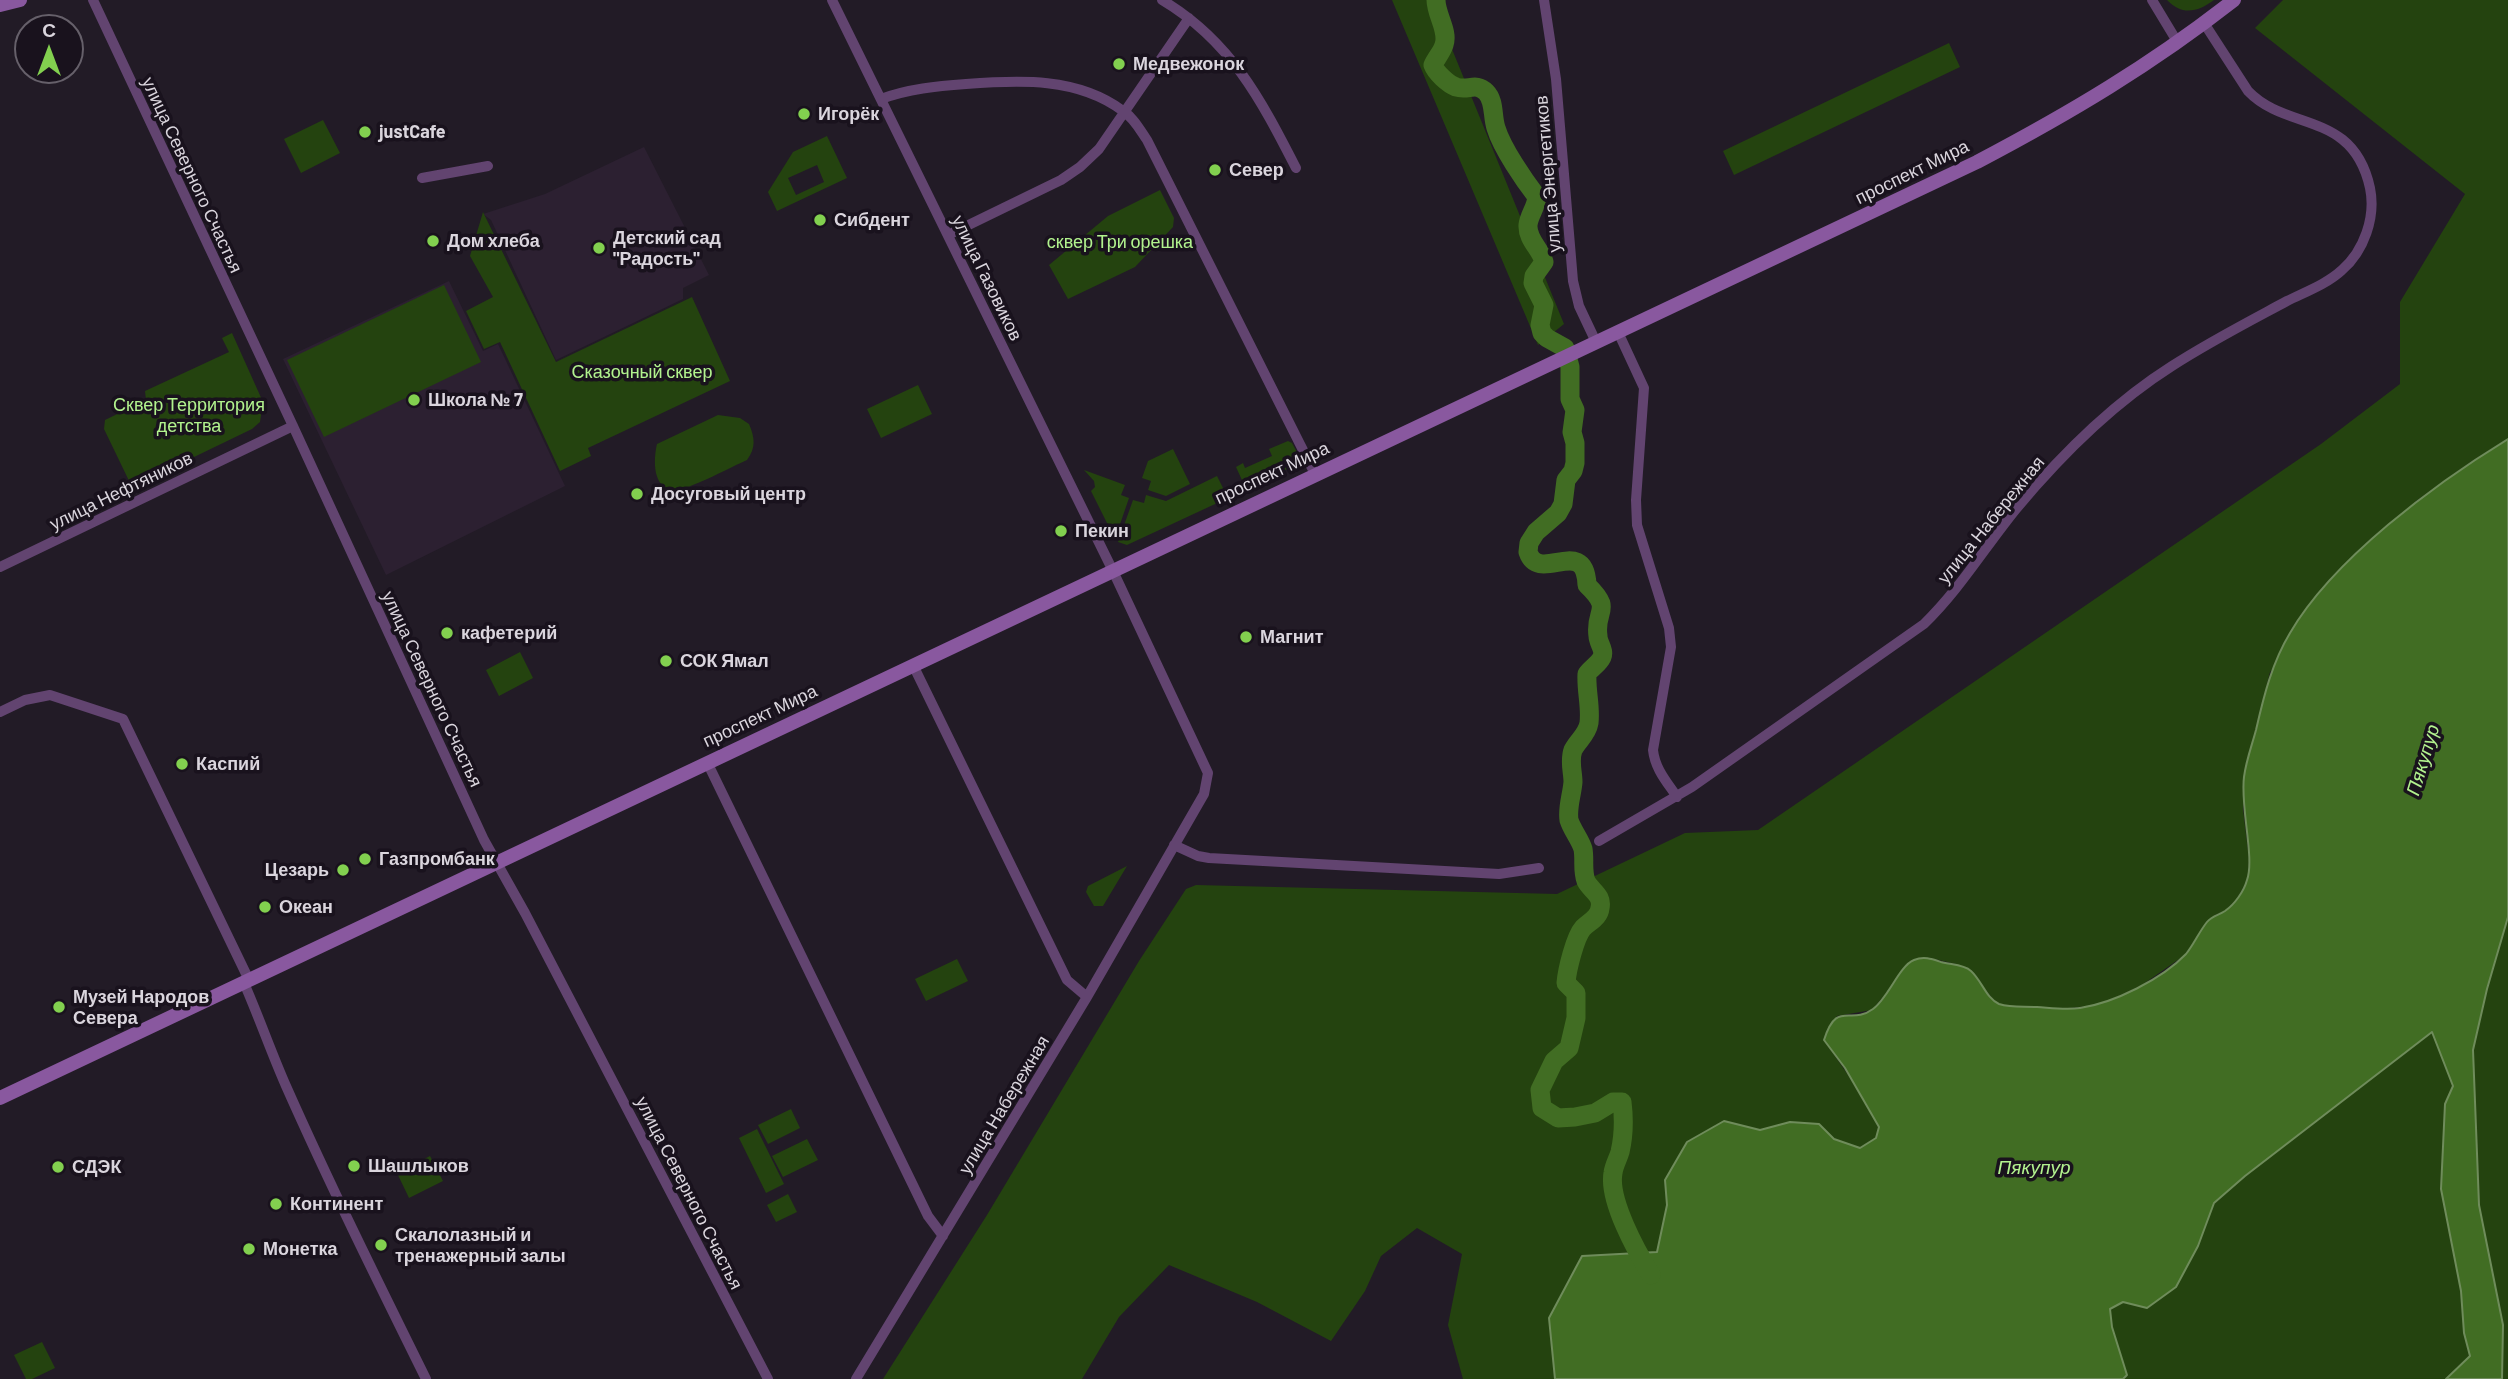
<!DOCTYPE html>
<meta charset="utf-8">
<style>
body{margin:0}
#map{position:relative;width:2508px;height:1379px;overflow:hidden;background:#221b26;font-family:Barlow,sans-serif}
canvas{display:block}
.north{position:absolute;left:14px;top:14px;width:70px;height:70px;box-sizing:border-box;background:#19121d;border:2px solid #66606a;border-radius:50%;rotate:0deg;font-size:19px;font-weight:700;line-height:28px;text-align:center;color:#dad5dd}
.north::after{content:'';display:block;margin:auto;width:24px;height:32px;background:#82d04f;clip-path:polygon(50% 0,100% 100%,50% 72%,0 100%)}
</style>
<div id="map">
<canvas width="2508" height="1379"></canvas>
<div class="north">С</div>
</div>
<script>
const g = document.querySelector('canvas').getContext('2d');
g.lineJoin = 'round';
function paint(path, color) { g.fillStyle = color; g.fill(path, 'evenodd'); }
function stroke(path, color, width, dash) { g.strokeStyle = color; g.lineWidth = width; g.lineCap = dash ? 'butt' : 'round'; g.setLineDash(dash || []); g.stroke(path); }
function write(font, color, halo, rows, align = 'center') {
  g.font = font + ' Barlow,sans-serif'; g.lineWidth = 7; g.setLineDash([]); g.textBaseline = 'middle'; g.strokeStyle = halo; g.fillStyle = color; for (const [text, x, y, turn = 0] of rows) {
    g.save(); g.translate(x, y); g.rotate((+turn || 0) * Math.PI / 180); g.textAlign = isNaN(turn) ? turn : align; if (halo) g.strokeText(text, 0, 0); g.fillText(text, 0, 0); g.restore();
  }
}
paint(new Path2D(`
 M644 147 709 275 683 288V299L556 360 491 220 483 214 545 194Z
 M449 281 483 351 498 344 565 486 386 575 283 359Z`), '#2c2031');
paint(new Path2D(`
 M1392 0H1432L1564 324 1538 345Z
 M2167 0H2214C2198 12 2182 16 2167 0Z
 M2283 0H2508V439L2472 461 2416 501 2270 672 2244 778 2243 809 2249 859 2248 879 2237 899 2225 911 2215 915 2207 923 2185 955 2142 985 2119 996 2097 1005 2062 1009 2010 1007 1996 1003 1970 970 1956 964 1930 958 1916 959 1906 965 1894 984 1872 1010 1837 1016 1824 1040 1870 1107 1879 1127 1876 1138 1860 1148 1834 1139 1818 1124 1790 1122 1760 1130 1724 1121 1665 1180 1667 1205 1657 1252 1581 1256C1564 1294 1553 1338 1555 1379H1463L1448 1325 1462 1254 1417 1228 1381 1256 1365 1291 1331 1341 1257 1302 1169 1265 1119 1317 1082 1379H883L987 1215 1139 961 1186 889 1196 885 1557 894 1685 833 1758 830 2321 444 2400 384V302L2465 194 2255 28Z
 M1949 43 1960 67 1734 175 1723 151Z
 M323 120 340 153 301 173 284 139Z
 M827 136 847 178 777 211 768 192 793 152ZM817 165 824 182 796 195 788 178Z
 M1160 190 1174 218 1173 227 1135 267 1068 299 1049 265 1108 216Z
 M483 212 556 362 692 297 730 381 588 448 591 456 560 471 500 342 484 349 466 311 493 297 470 256Z
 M444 285 481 362 324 437 287 360Z
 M232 333 263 402 260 422 252 429 132 487 104 429 105 420 146 400 145 391 229 352 222 338Z
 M918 385 932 414 881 438 867 409Z
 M718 415 740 418 749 424C755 438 756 448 747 460 731 467 694 487 680 489 652 494 653 461 657 444Z
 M1288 441 1292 443 1302 462 1246 489 1236 467 1243 463 1245 468 1272 456 1269 449Z
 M1173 449 1190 484 1166 496 1148 490 1151 481 1142 478 1148 461Z
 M1084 470 1125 485 1121 495 1129 498 1115 539 1091 491 1095 487 1094 481Z
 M1217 476 1228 498 1127 545 1118 542 1133 500 1144 503 1146 495 1166 501Z
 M520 652 533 678 499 696 486 670Z
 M1127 866 1103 906H1094L1086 892 1088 886Z
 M2508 917V1379H2502L2503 1325 2479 1205 2473 1050 2487 989Z
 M957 959 968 981 926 1001 915 979Z
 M2432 1032 2453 1086 2445 1104 2441 1189 2461 1291 2464 1333 2470 1356 2446 1379H2123L2127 1375 2112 1327 2110 1309 2198 1246 2214 1204 2245 1176Z
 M791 1109 800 1128 768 1144 758 1125Z
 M757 1129 784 1184 766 1193 739 1138Z
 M807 1139 818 1160 783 1177 772 1156Z
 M430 1156 443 1181 409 1198 397 1173Z
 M788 1194 797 1212 776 1222 767 1205Z
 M42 1342 55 1368 32 1379H26L14 1355Z`), '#24430f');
const water = new Path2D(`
 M2508 439V917L2487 989 2473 1050 2479 1205 2503 1325 2502 1379H2446L2470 1356 2464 1333 2461 1291 2441 1189 2445 1104 2453 1086 2432 1032 2245 1176 2214 1203 2198 1246 2176 1287 2147 1308 2123 1302 2110 1309 2112 1327 2127 1375 2123 1379H1555L1549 1318 1582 1256 1657 1252 1667 1205 1665 1180 1687 1142 1724 1121 1760 1130 1790 1122 1819 1124 1834 1139 1860 1148 1876 1138 1879 1127 1845 1068 1824 1040C1837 999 1850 1026 1873 1009 1889 997 1899 966 1914 960 1924 956 1932 959 1941 962 1951 965 1963 964 1971 971 1982 981 1986 998 1999 1004 2012 1008 2024 1006 2037 1007 2052 1008 2066 1010 2080 1008 2114 1003 2162 979 2186 954 2194 944 2199 932 2207 922 2212 916 2219 915 2225 911 2235 904 2244 891 2247 880 2255 858 2240 807 2244 777 2246 761 2252 745 2256 730 2264 695 2272 663 2290 633 2333 559 2436 483 2508 439Z`);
paint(water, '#416d23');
stroke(water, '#6f8c5b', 2);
stroke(new Path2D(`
 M1436 0C1436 15 1449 31 1444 45 1442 52 1436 58 1433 65 1436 73 1448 84 1456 87 1468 91 1476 82 1486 92 1495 101 1492 116 1496 128 1502 148 1524 180 1537 197 1536 208 1529 215 1528 225 1527 240 1541 249 1544 262L1534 276 1533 283 1544 305 1540 325 1542 333 1547 338 1565 348 1570 367V399L1575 410 1572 432 1575 443V463L1573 471 1566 480 1563 504 1558 513 1536 532 1529 543 1528 552C1539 585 1585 534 1587 585 1614 611 1594 609 1598 636 1598 643 1605 650 1602 657 1599 664 1591 668 1587 674 1586 691 1591 706 1589 723 1587 735 1578 740 1573 750 1569 761 1573 772 1573 782 1572 795 1567 807 1569 820 1572 830 1580 839 1583 849 1585 860 1582 870 1586 881 1591 891 1603 895 1600 908 1599 918 1590 921 1583 928 1575 937 1567 970 1566 983L1576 993V1018L1569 1048 1554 1061 1540 1090 1542 1108 1558 1118 1575 1117 1595 1113 1613 1102H1622C1624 1118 1624 1135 1620 1152 1618 1159 1614 1165 1613 1173 1608 1200 1637 1252 1651 1275`), '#416d23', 19);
stroke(new Path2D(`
 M93 0 293 426 484 840 525 913 768 1379
 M832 0 1113 571 1208 773 1204 794 1087 997 856 1379
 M1162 0C1231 41 1261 100 1296 168
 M1544 0 1556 79 1573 281 1579 306 1596 342
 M2152 0 2178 43
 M881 99C908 89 937 86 966 84 1019 80 1078 77 1123 111 1134 118 1140 130 1147 140L1315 474
 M422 178 488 166
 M948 235 1061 180 1080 167 1099 149 1189 18
 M1618 332 1644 388 1636 500 1637 525 1669 628 1671 647 1653 750C1655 769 1667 782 1677 797
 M0 567 293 426
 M913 665 1067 980 1087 997
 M0 712 25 700 50 695 123 719 249 980
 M707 762 928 1216 943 1236
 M1599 841 1692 787 1924 624C1960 589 1985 547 2016 509 2061 455 2112 404 2172 366 2209 342 2248 322 2287 301 2305 292 2327 284 2342 270 2364 251 2376 217 2370 188 2353 110 2287 132 2248 91L2204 23
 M1174 845 1198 856 1209 858 1499 874 1539 868
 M244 983C259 1017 271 1052 286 1086 330 1185 378 1282 426 1379`), '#624470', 10);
stroke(new Path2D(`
 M0 5 20 0
 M0 1098 1977 162C2070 113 2151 65 2234 0`), '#89589f', 14);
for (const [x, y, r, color] of [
 [1119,64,7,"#82d04f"],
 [804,114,7,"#82d04f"],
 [365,132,7,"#82d04f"],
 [1215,170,7,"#82d04f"],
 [820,220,7,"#82d04f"],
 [433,241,7,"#82d04f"],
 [599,248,7,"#82d04f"],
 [414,400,7,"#82d04f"],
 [637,494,7,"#82d04f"],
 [1061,531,7,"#82d04f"],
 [447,633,7,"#82d04f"],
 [1246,637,7,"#82d04f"],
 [666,661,7,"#82d04f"],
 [182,764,7,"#82d04f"],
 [365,859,7,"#82d04f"],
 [343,870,7,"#82d04f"],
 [265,907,7,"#82d04f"],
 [59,1007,7,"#82d04f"],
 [354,1166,7,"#82d04f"],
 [58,1167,7,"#82d04f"],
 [276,1204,7,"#82d04f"],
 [381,1245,7,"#82d04f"],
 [249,1249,7,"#82d04f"]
]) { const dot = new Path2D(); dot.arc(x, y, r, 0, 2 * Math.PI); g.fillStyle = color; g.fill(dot); stroke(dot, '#19121d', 2.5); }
write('bold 18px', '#dad5dd', '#19121d', [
 ["Медвежонок",1133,64],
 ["Игорёк",818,114],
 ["justCafe",379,132],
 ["Север",1229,170],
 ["Сибдент",834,220],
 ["Детский сад",613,238],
 ["\"Радость\"",613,259],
 ["Дом хлеба",447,241],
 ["Школа № 7",428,400],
 ["Досуговый центр",651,494],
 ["Пекин",1075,531],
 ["кафетерий",461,633],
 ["Магнит",1260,637],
 ["СОК Ямал",680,661],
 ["Каспий",196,764],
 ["Газпромбанк",379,859],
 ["Цезарь",329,870,"right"],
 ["Океан",279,907],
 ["Музей Народов",73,997],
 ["Севера",73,1018],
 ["Шашлыков",368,1166],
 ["СДЭК",72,1167],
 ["Континент",290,1204],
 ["Скалолазный и",395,1235],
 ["тренажерный залы",395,1256],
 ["Монетка",263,1249]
], 'left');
write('18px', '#dad5dd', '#19121d', [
 ["проспект Мира",1912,172,-26],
 ["улица Энергетиков",1548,174,-95],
 ["улица Северного Счастья",192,175,65],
 ["улица Газовиков",987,278,64],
 ["проспект Мира",1272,473,-25],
 ["улица Нефтяников",121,491,-26],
 ["улица Набережная",1991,520,-51],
 ["улица Северного Счастья",432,689,65],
 ["проспект Мира",760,716,-25],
 ["улица Набережная",1004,1105,-59],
 ["улица Северного Счастья",689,1193,63]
]);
write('18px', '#b2f38e', '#19121d', [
 ["сквер Три орешка",1120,242],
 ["Сказочный сквер",642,372],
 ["Сквер Территория",189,405],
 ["детства",189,426]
]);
write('italic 19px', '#b3f38f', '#19121d', [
 ["Пякупур",2423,760,-73],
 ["Пякупур",2034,1168]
]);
</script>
